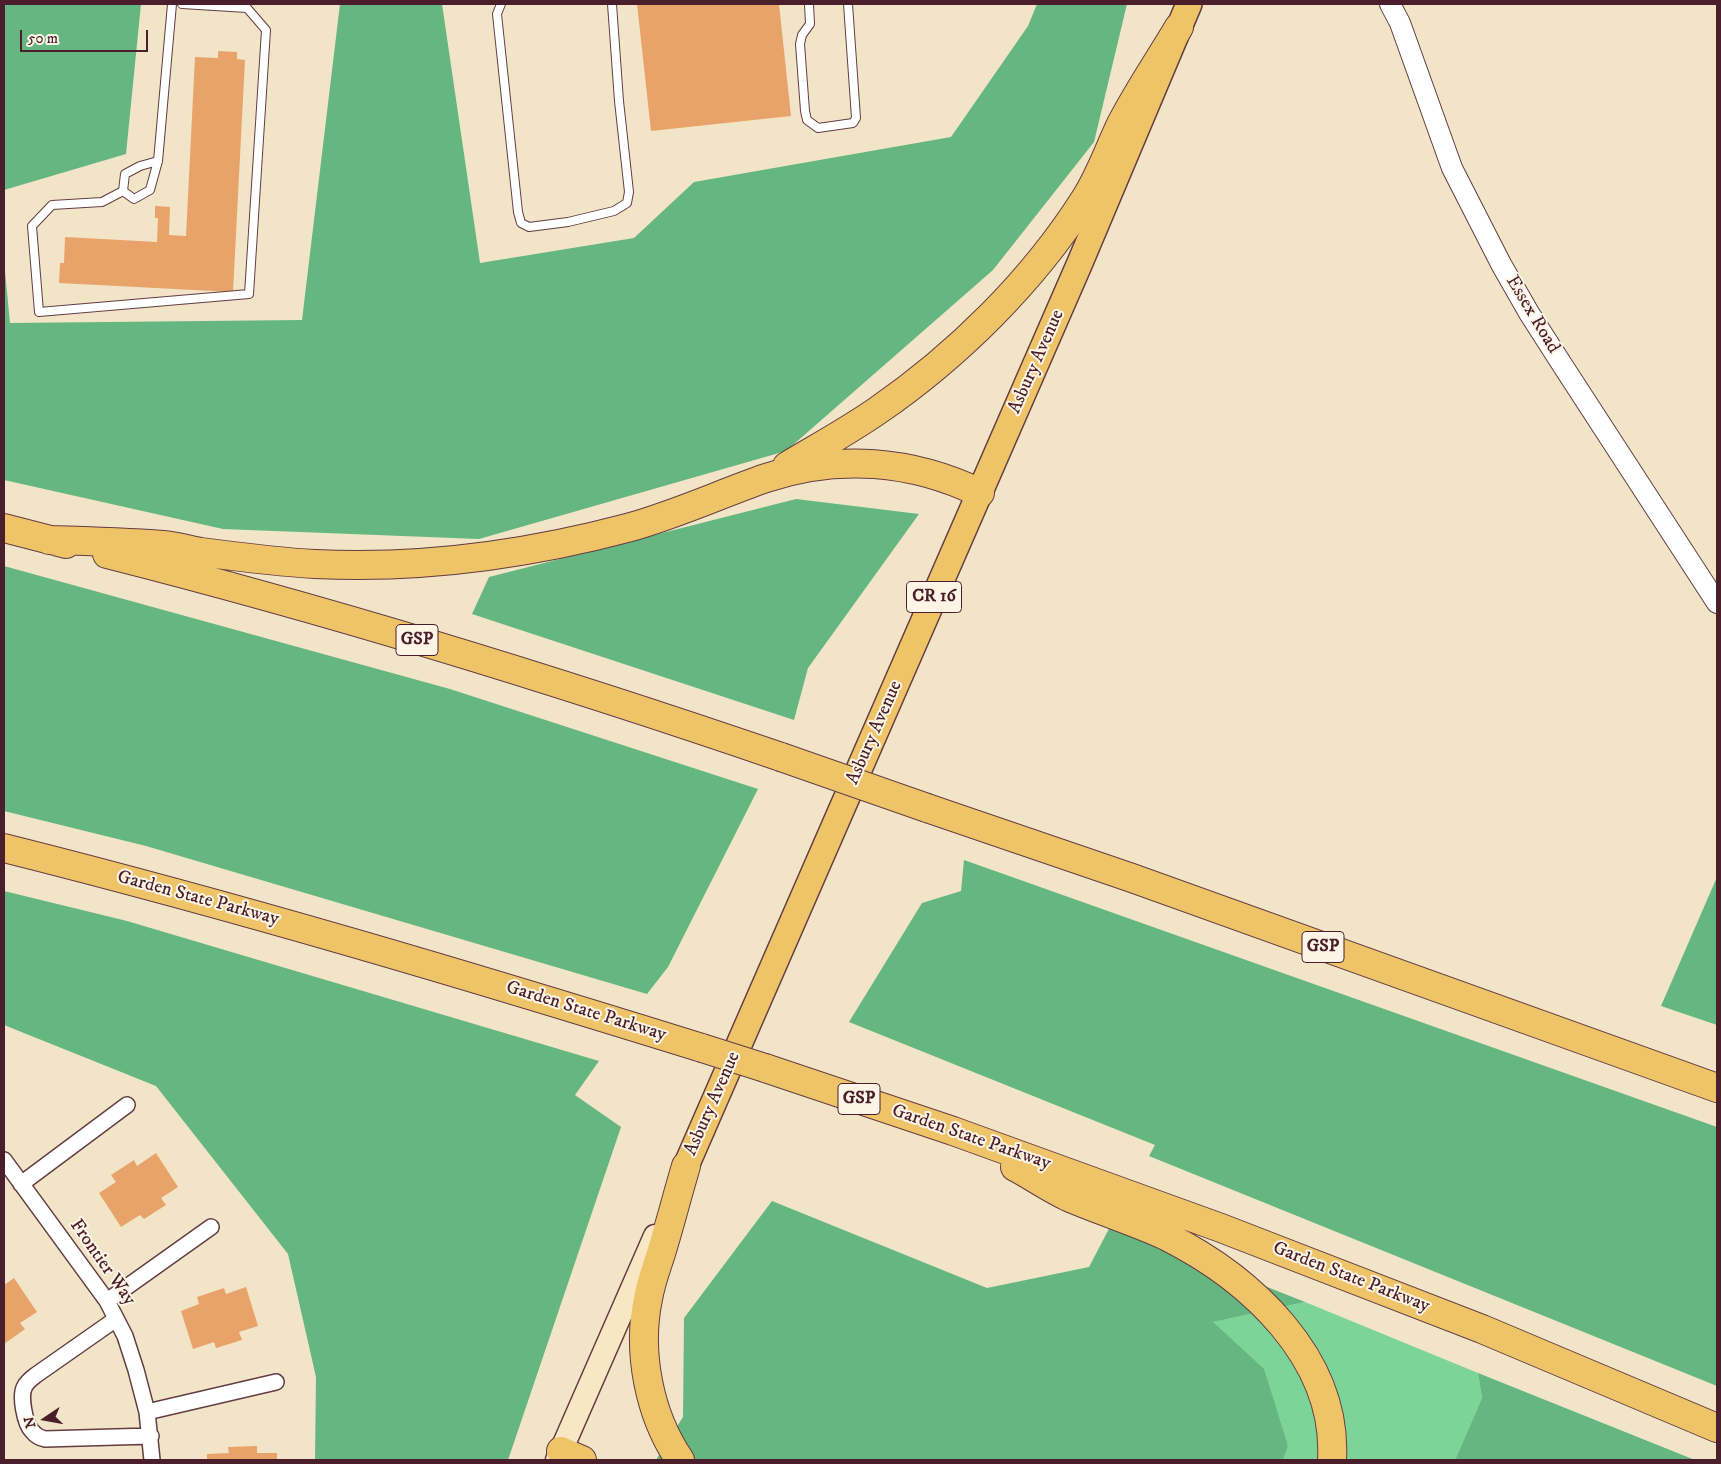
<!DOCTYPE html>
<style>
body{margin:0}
#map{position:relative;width:1721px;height:1464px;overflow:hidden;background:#f2e4c7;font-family:"IM FELL DW Pica",serif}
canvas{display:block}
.frame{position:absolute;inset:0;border:5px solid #4a1f2b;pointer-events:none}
.north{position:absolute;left:20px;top:1394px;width:50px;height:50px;-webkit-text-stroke:4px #fcf5e5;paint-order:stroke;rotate:258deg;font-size:14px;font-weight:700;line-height:20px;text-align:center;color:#4a1f2b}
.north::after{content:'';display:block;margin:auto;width:18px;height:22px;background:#4a1f2b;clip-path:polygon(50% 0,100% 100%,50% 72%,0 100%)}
.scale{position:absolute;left:20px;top:30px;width:128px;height:22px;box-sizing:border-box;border:2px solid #4a1f2b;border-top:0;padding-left:6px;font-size:15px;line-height:18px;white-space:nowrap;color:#4a1f2b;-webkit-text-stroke:4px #fcf5e5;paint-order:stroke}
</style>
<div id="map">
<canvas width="1721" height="1464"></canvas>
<div class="frame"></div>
<div class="north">N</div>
<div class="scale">50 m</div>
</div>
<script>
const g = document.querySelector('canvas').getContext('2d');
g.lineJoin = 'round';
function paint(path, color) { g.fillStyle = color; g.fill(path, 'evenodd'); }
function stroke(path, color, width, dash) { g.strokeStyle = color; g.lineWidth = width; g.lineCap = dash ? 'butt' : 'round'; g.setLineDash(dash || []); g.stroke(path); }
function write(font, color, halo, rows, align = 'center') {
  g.font = font + ' "IM FELL DW Pica",serif'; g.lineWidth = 4; g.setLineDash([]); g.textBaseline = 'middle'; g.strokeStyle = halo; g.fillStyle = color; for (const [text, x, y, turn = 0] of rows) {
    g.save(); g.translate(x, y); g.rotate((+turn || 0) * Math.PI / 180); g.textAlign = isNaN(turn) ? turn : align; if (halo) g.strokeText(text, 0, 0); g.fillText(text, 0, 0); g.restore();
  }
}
paint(new Path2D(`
 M1305 1302 1478 1373 1482 1398 1455 1460H1283L1288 1445 1212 1322Z`), '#7cd499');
paint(new Path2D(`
 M4 4H141L126 154 4 190Z
 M340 4H442L480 263 634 238 694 182 951 137 1028 26 1037 4H1127L1094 142 993 270 786 451 479 539 223 529 4 480V261L10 323 302 320Z
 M796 499 919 514 808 668 794 720 472 614 489 577Z
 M4 566 450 689 758 789 668 967 647 994 146 846 4 811Z
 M964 860 1717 1127V1386L1149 1156 1155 1145 849 1022 922 903 961 891Z
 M1717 877V1025L1661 1006Z
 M4 891 127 921 599 1061 575 1095 621 1127 508 1460H315L316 1377 288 1254 156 1086 4 1025Z
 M772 1201 987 1288 1089 1267 1111 1225 1305 1302 1213 1322 1264 1369 1288 1446 1283 1460H656L683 1417 684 1318Z
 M1478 1373 1695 1460H1455L1482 1398Z`), '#65b681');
paint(new Path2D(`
 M637 4H779L791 116 651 131Z
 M218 51 237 52V59L245 60 233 292 59 283 60 263H64L65 237 157 242 158 218H155V206L170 207 169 235 186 236 195 57 218 58Z
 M156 1153 178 1187 161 1198 166 1205 144 1219 140 1215 121 1227 99 1193 116 1182 111 1175 134 1160 137 1166Z
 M14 1278 37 1312 20 1323 25 1329 4 1344V1285Z
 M246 1287 258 1326 239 1332 242 1340 216 1348 214 1342 193 1349 181 1311 199 1304 197 1297 224 1288 226 1294Z
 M257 1446V1453H277V1460H207V1454L229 1453 228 1447Z`), '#e8a36a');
const service = new Path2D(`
 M501 4 497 14 518 212 521 223 529 227 568 222 614 211 627 203 629 192 619 101 612 4
 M809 4 810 24 802 35 800 44 805 111 807 120 818 128 853 123 856 118 848 4
 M158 161 140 166 125 174 123 191 134 199 150 190 158 161 172 4
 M123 191 102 202 52 205 32 226 39 312 249 294 266 30 247 8 182 4`);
const minor = new Path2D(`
 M4 1160 107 1301 125 1336 136 1370 147 1412 152 1460
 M21 1184 127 1105
 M107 1301 211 1227
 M116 1319 36 1375C32 1378 27 1382 25 1386 19 1395 25 1424 32 1431 36 1436 40 1438 45 1439L151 1436
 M147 1412 276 1382`);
const tertiary = new Path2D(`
 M1390 4 1400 23 1452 168 1501 264 1529 313 1563 366 1717 603`);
const secondary = new Path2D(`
 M557 1460 655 1236`);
const primary = new Path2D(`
 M686 1166 1079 265 1189 4`);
const motorway = new Path2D(`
 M787 466C817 448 848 431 877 411 957 356 1033 281 1085 199 1100 176 1109 149 1121 124 1138 91 1160 59 1179 27
 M4 528 66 544
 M49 540C87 541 125 542 163 545 176 546 189 550 201 552 239 557 277 562 315 564 420 569 525 555 627 528 675 515 720 494 766 478 838 454 912 460 980 493
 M107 554C335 612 559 681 781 757
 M927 808 1132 878 1717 1088
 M4 848C239 907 470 976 702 1048
 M765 1068 953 1131 1221 1228 1482 1329 1717 1428
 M1015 1167C1032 1176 1049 1188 1068 1197 1100 1211 1134 1221 1166 1236 1250 1278 1338 1358 1332 1460
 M561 1451 582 1460
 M680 1460C649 1415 637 1352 648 1299 651 1281 658 1264 663 1247 671 1220 678 1193 686 1166`);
stroke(service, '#633d42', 10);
stroke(minor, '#633d42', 18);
stroke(tertiary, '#633d42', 22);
stroke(secondary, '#633d42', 25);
stroke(primary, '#633d42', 28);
stroke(motorway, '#633d42', 30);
stroke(service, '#fff', 8);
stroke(minor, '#fff', 15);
stroke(tertiary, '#fff', 20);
stroke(secondary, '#f9e7c3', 22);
stroke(primary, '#efc469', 25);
stroke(motorway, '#efc469', 28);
const motorwayBridge = new Path2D(`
 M781 757 927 808
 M702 1048 765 1068`);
stroke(motorwayBridge, '#633d42', 30, []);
stroke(motorwayBridge, '#efc469', 28);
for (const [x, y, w] of [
 [934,597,55],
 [417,640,42],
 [1323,947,42],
 [859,1099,42]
]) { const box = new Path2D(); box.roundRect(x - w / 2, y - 15.5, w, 31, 4); g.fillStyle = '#fcf5e5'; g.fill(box); stroke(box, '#4a1f2b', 1); }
write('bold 18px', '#4a1f2b', null, [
 ["CR 16",934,597],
 ["GSP",417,640],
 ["GSP",1323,947],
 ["GSP",859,1099]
]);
write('19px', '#4a1f2b', '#fcf5e5', [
 ["Essex Road",1532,315,59],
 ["Asbury Avenue",1037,362,-66],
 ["Asbury Avenue",875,733,-66],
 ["Garden State Parkway",198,899,15],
 ["Garden State Parkway",586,1012,17],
 ["Asbury Avenue",713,1104,-66],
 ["Garden State Parkway",971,1138,19],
 ["Frontier Way",102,1263,55],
 ["Garden State Parkway",1351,1278,21]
]);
</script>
